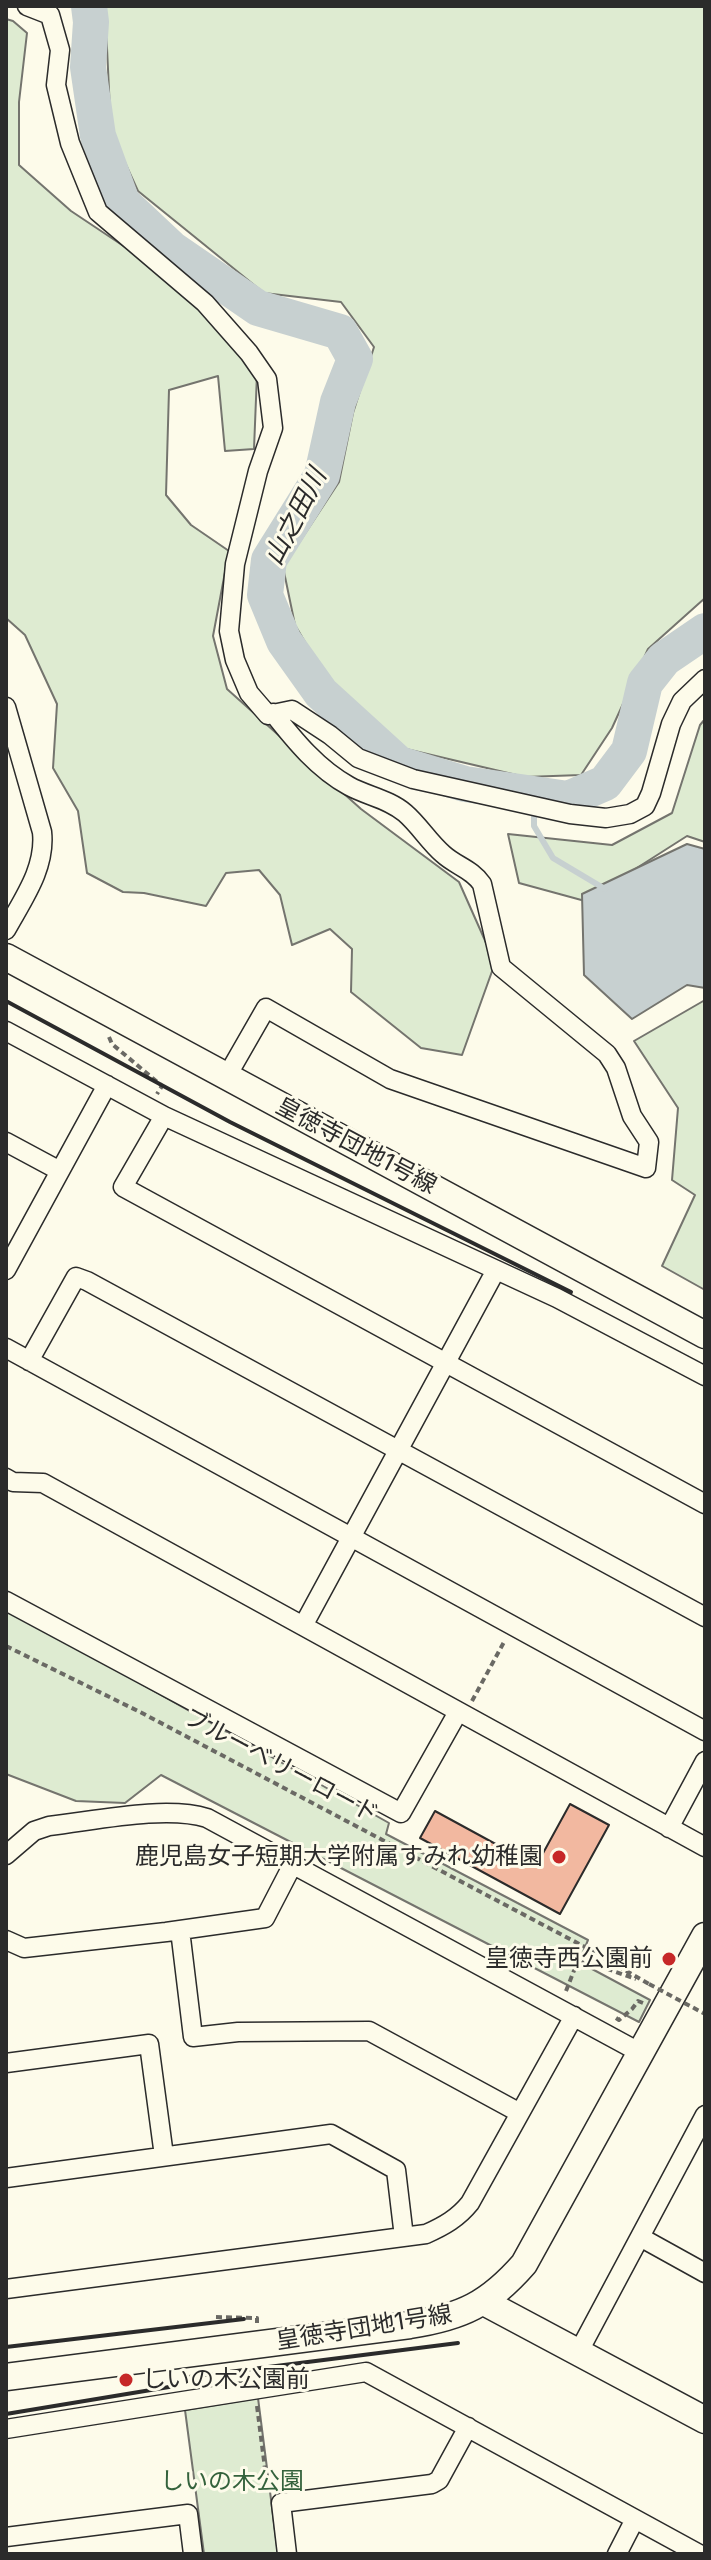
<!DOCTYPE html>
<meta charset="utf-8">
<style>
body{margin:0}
#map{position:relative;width:711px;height:2560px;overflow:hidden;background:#fdfbea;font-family:Inter,sans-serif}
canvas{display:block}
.frame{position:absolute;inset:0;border:8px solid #2b2b2b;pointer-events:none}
</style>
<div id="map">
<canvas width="711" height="2560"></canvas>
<div class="frame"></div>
</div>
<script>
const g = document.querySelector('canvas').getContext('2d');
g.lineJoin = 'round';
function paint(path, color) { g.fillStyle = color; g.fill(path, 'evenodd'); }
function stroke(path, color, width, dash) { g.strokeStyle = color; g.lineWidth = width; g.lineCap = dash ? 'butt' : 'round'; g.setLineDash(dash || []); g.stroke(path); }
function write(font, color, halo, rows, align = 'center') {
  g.font = font + ' Inter,"Noto Sans JP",sans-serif'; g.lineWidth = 6; g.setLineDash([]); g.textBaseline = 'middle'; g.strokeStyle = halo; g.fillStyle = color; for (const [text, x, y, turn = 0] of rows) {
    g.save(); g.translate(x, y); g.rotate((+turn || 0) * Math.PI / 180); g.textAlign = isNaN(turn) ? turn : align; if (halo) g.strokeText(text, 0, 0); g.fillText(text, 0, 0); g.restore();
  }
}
const green = new Path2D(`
 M105 6H705V598L648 649 612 728 581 775 525 777 402 748 329 683 295 625 283 567 339 482 353 413 374 347 341 302 264 293 138 191 111 132Z
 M6 19 13 21 27 33 19 102V165L71 211 161 271 230 336 257 374 254 449 225 451 218 376 169 390 166 495 191 525 229 551 213 636 227 689 361 809 459 882 495 963 462 1055 421 1048 351 992 352 949 330 929 292 945 280 895 259 870 226 873 206 906 144 893 123 892 87 873 78 811 53 768 57 704 25 635 6 618Z
 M705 719V842L687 836 585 901 519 883 508 834 612 845 672 813 700 725Z
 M705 1000V1290L662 1266 695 1195 672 1180 678 1108 634 1041Z
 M6 1608 389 1823 386 1834 588 1940 579 1962 650 2000 639 2022 161 1775 125 1803 76 1801 6 1774Z
 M258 2398 278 2554H204L185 2410Z`);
paint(green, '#deebd1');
stroke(green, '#74746e', 2);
const water = new Path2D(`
 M687 844 705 849V988L687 985 632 1019 584 975 582 894Z`);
paint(water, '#c7d0d0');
stroke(water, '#74746e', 2);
stroke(new Path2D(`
 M534 794V826L553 858 605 889`), '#c7d0d0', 6);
stroke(new Path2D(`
 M89 6 91 22 88 67 98 136 122 202 172 249 258 308 340 332 355 359 338 402 322 475 269 560 265 595 284 641 321 693 399 764 465 784 568 799 605 783 629 751 645 683 664 659 705 631`), '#c7d0d0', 36);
const building = new Path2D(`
 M570 1804 609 1825 560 1914 420 1838 435 1811 536 1866Z`);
paint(building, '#f2b8a0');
stroke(building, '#2b2b2b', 2);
const street = new Path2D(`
 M27 6 50 15 60 50 56 85 70 143 98 212 205 303 249 353 267 379 273 428 258 471 235 564 229 631 235 660 249 693 268 715 292 710 330 735 358 758 413 779 570 814 606 818 630 814 645 806 651 793 671 724 682 701 705 679
 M6 707 42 832C46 868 23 899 6 930
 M6 1031 164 1116 557 1298 705 1376
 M227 1076 266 1008 390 1079 646 1168 649 1142 632 1116 616 1068 607 1054 501 967 482 884C472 869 456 866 443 854 429 842 419 825 405 813 389 799 367 796 349 786 318 769 295 741 273 713
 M164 1116 123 1187 705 1504
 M6 1142 60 1171
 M6 1270 107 1085
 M6 1348 705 1731
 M29 1361 76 1277 87 1281 705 1617
 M6 1478 13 1482 43 1483 705 1847
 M6 1601 401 1813 458 1712
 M303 1626 496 1270
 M669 1828 705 1761
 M6 1855 34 1831 49 1826C94 1821 165 1805 207 1818L639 2052
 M180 1930 193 2037 238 2032 369 2031 520 2113
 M6 1940 24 1948 166 1932 265 1918 293 1864
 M6 2063 149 2044 164 2156
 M6 2178 331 2134 396 2170 404 2237
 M640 2237 705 2273
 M6 2289 426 2234C444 2226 458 2218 470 2203L574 2016
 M578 2353 705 2115
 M6 2429 366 2372 699 2554
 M6 2537 188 2514 193 2554
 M287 2554 281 2503 432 2484 439 2480 468 2427
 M617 2554 635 2519`);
const secondary = new Path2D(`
 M6 957 705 1335
 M484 2302 705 2420
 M6 2377 410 2325C462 2317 489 2304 524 2264L705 1936`);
stroke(street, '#2b2b2b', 21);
stroke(secondary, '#2b2b2b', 29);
stroke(new Path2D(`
 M109 1037 112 1044 162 1086 157 1094
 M6 1646 142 1713 585 1947 649 1984
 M472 1701 504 1642
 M566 1991 575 1968 585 1961 636 1979
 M616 2018 619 2020 632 2009 638 2001 643 2003
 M216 2317 257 2318V2323
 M257 2406 268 2492`), '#6a6964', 4, [6, 4]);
stroke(street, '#fdfbea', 18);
stroke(secondary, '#fdfbea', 26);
stroke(new Path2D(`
 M649 1984 705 2014`), '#6a6964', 4, [6, 4]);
stroke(new Path2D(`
 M6 1001 230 1122 571 1292
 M6 2347 244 2319
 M189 2377 458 2343
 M6 2414 175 2386`), '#2b2b2b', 4);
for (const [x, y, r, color] of [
 [559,1857,8,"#c62828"],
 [669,1959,8,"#c62828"],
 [126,2380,8,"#c62828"]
]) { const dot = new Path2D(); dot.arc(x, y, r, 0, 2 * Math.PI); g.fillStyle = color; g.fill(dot); stroke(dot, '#fdfbea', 3); }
write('24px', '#2b2b2b', '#fdfbea', [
 ["皇徳寺団地1号線",356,1146,28],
 ["ブルーベリーロード",281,1766,28],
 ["皇徳寺団地1号線",364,2328,-9]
]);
write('24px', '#2b2b2b', '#fdfbea', [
 ["鹿児島女子短期大学附属すみれ幼稚園",543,1857],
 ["皇徳寺西公園前",653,1959],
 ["しいの木公園前",142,2380,"left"]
], 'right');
write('24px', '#34623c', '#fdfbea', [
 ["しいの木公園",232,2482]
]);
write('italic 26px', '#2b2b2b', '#fdfbea', [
 ["山之田川",296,517,-63]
]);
</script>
